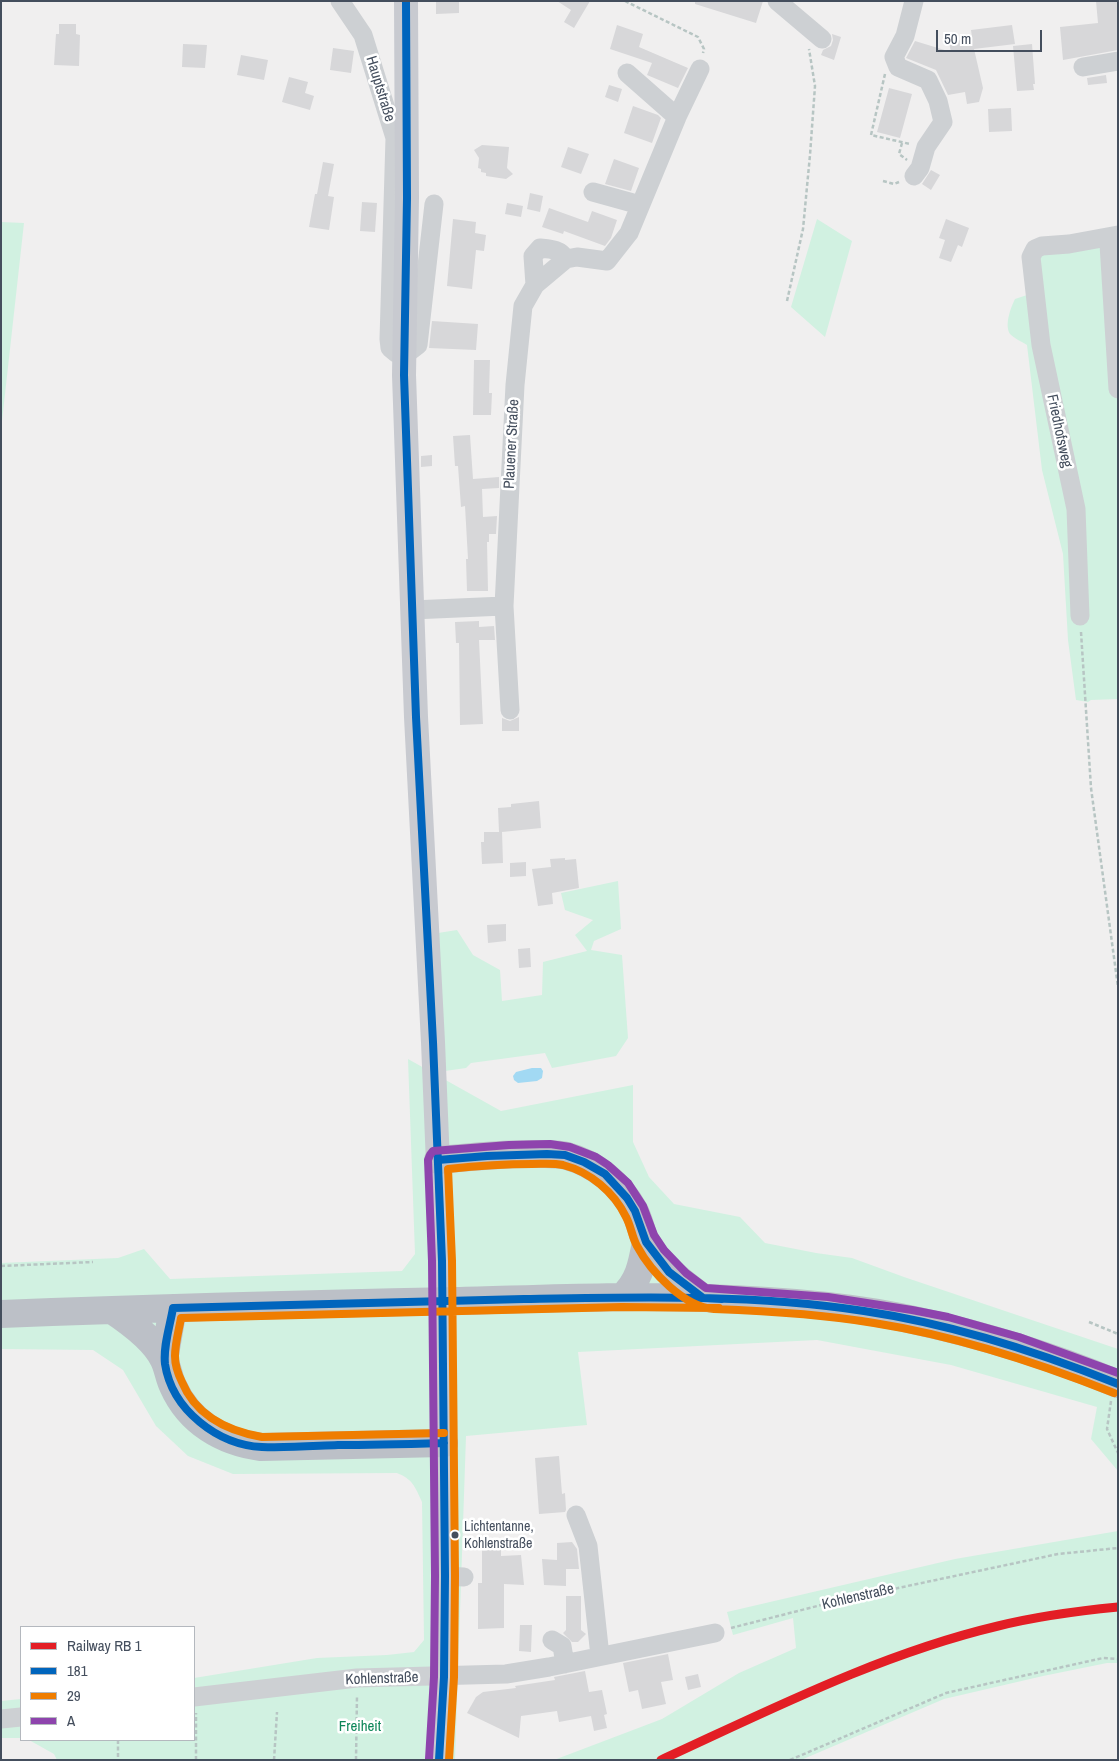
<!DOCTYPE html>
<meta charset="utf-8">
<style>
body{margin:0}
#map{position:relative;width:1119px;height:1761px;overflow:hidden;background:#f0efef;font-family:"Archivo Narrow",sans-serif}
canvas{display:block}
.frame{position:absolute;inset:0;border:2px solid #444e5d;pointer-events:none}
.legend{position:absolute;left:20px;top:1626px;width:175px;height:115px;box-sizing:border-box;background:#fff;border:1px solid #b4b8be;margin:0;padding:6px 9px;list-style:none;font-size:15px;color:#444e5d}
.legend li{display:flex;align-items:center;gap:10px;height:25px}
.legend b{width:25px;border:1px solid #b4b8be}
.scale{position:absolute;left:936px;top:30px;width:106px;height:22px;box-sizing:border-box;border:2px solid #444e5d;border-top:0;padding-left:6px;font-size:15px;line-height:18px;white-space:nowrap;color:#444e5d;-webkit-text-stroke:4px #fff;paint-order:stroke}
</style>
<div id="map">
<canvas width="1119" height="1761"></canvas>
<div class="frame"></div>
<ul class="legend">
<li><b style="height:6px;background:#e31e25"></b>Railway RB 1</li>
<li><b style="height:6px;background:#0065bd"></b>181</li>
<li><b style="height:6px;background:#ef7d00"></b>29</li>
<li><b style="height:6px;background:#8e44ad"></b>A</li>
</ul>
<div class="scale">50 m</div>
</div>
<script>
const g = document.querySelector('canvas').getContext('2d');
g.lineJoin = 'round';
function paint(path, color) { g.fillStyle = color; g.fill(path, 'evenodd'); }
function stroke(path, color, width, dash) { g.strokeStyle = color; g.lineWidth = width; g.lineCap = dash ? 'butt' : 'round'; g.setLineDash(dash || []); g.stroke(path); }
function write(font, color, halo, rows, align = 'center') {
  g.font = font + ' "Archivo Narrow",sans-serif'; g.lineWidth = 5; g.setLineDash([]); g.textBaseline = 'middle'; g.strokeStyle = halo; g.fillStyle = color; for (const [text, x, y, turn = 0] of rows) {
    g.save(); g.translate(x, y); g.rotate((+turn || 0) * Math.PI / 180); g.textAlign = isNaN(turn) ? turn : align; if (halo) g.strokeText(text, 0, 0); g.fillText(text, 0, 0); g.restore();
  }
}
paint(new Path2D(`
 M817 219 852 241 825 337 791 307Z
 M1 222 24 223 1 430Z
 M1118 242V699L1091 700 1088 702 1076 700 1068 640 1063 554 1042 470 1027 345C1022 342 1014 338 1010 334 1004 325 1011 307 1015 299L1039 291V253Z
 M618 881 621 929 594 941 591 950 622 955 628 1038 616 1056 552 1068 545 1053 471 1063 466 1068 445 1071 438 933 457 930 473 955 500 970 502 1001 542 995 543 962 587 951 575 935 593 920 565 910 561 893Z
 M408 1059 501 1111 633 1085V1142L649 1177 674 1204 740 1217 765 1243 816 1253 852 1258 904 1277 1118 1349V1471L1091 1439 1097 1407 951 1365 817 1340 578 1352 587 1425 466 1436 455 1760H57L54 1754 29 1740H194V1678L317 1658 387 1655 414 1652 424 1640 422 1502C415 1486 412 1479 397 1473L233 1474 188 1456 156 1426 123 1370 93 1350 1 1349V1263L118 1258 144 1249 170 1279 402 1271 415 1254Z
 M1118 1531V1663H1107L1043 1676 944 1699 801 1760H554L662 1719 739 1673 796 1648 793 1618 733 1635 727 1612 955 1559Z
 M21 1699V1738H1V1701Z`), '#d1f1e1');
paint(new Path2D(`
 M532 1068H541L543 1071 542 1078 537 1081 518 1083 514 1080 513 1076 516 1072Z`), '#a2d9f3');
paint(new Path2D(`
 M436 1H459V13L436 14Z
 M557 1H590L574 28 564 22 571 10Z
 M695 1H763L756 23 695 4Z
 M1096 1H1118V50L1063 60 1060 27 1098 23Z
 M59 24H76V34L80 35 79 66 54 65 56 34H59Z
 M617 25 643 34 639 47 688 68 678 88 647 75 652 63 610 49Z
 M1012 25 1015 44 974 49 983 88 979 102 967 104 965 92 948 95 936 70 906 58 915 41 951 52 949 43 972 37 971 30Z
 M832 34 841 37 834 60 821 55 823 50 831 46 833 40Z
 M183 44 207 45 205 68 182 67Z
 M1032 44 1035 84H1033L1034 90 1017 91 1013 46Z
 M333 48 354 51 351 73 330 70Z
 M241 55 268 60 264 80 237 75Z
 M1106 75 1107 83 1088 85 1087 78Z
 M289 77 308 82 305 93 314 96 310 110 282 102Z
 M609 85 622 89 618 102 605 97Z
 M889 88 912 94 900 138 877 132Z
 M633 106 658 115 661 118 652 143 624 133Z
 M1011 108 1012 131 989 132 988 109Z
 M482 145 509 147 507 168 513 174 506 179 486 176V173L481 172V169L478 168 479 158 474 150Z
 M568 147 589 154 581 174 561 167Z
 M614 159 639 168 631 191 605 184Z
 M323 162 334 164 328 196 334 197 329 230 309 227 315 194H317Z
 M931 170 940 175 931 190 922 184Z
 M530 193 543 196 540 212 527 209Z
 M362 202 377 203 375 232 360 231Z
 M507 203 523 206 521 217 505 214Z
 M549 208 588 222 592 211 617 220 611 238 605 246 564 231 563 234 542 227Z
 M453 219 476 222 475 233 486 235 484 251 476 250 472 289 447 286Z
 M946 219 969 228 962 247 958 245 951 262 939 258 945 240 939 238Z
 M432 321 478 324 476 350 429 348Z
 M474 360H490L489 393H492L491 415H473Z
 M470 435 473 479 499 477V488L482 489 483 517 497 516 496 534H489V542H487L488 591H467L466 559H468L465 506 461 507 458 466H455L453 436Z
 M432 455V466L421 467V456Z
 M479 621V627L494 626 495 640H479L483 724 460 725 459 643H456L455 622Z
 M519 717V731H502V718L510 721Z
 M539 801 541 828 502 832 503 863 482 864 481 842H484V832H499L498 808 511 807V804Z
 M565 858V860L576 859 579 888 552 893 553 904 538 906 532 869 551 867 550 859Z
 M526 862V876L510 877V863Z
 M506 924V941L488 943 487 925Z
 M530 948 531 967 519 968 518 949Z
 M559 1456 562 1494 565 1493 566 1510 565 1512 539 1514 535 1458Z
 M572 1542 577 1549 579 1569H566V1586L544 1585 542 1559 557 1560V1543Z
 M482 1549H501V1556L521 1555 524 1585 504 1584V1628L478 1629V1583H482Z
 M566 1596H581V1630L586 1634 578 1642H572L563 1633 566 1630Z
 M520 1625H532L531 1652 519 1651Z
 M668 1654 673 1680 661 1682 666 1704 642 1709 638 1690 629 1692 623 1663Z
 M585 1671 589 1692 602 1690 607 1714 604 1715 607 1728 594 1731 591 1716 559 1722 557 1711 521 1716 519 1738 467 1713 476 1697 483 1692 516 1688 515 1686 555 1680 554 1677Z
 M698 1674 701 1687 688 1690 685 1677Z`), '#d7d7d9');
stroke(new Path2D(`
 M625 1 698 37 704 49 703 53
 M885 74 871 135 910 144
 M902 143 899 154 907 160
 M883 181 894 184 899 182
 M787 301 803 229 810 155 815 86 809 49
 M1081 632 1091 788 1118 987
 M1 1266 93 1262
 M1089 1322 1118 1334
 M1111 1401 1107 1429 1118 1453
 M731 1628 837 1601 1058 1554 1118 1548
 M118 1740V1760
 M196 1760V1713
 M274 1760 277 1712
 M356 1760 357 1695
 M790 1760 946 1693 1103 1658 1118 1659`), '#b7c5c3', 2.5, [4, 2.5]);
stroke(new Path2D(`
 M340 1 363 35 395 138 389 339 390 348 396 353 405 355 418 345 434 204
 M777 1 822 39
 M1083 67 1118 61
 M627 73 677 117
 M914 176 920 168 926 147 943 122 938 101 928 80 898 67 894 57 905 36 914 1
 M593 192 640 205
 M1110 237 1109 244 1118 389
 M535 285 533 256 540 248C550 249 560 249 566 259
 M412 610 504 606
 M1080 616 1076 509 1041 345 1031 257 1035 249 1042 246 1069 244 1118 235
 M510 710 504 606 515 385 523 306 535 285 566 259 577 257 607 261 629 233 677 117 700 69
 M576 1515 588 1546 600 1656
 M445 1576 464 1577
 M552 1640 562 1646 565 1664
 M194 1697 357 1678 506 1674 549 1667 715 1633
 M1 1719 21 1717`), '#cdd0d3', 19);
stroke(new Path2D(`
 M406 1 407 198 404 375 416 717 433 1042 442 1261 445 1576 444 1677 439 1760`), '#c8cad0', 24);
stroke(new Path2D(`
 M438 1160C469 1157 501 1154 533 1154 544 1154 557 1153 567 1156 596 1164 620 1184 634 1210 640 1220 641 1232 646 1242 659 1266 682 1282 703 1298
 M622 1297C639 1282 642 1264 646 1242
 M112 1310C130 1322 155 1340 164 1360 168 1368 169 1378 173 1386 189 1422 222 1442 261 1447L444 1443
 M1 1314C152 1308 304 1304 455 1301 538 1299 621 1295 704 1298 774 1300 850 1305 918 1321 986 1336 1054 1357 1118 1384
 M164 1360 173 1308`), '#bcc0c7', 28);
stroke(new Path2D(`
 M406 1 407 198 404 375 416 717 433 1042 442 1261 445 1576 444 1677 439 1760
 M438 1160 487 1156 547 1154 565 1155 584 1162 605 1174 627 1198 635 1211 646 1242 669 1272 703 1298 722 1299
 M444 1443C409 1444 373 1445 338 1445 313 1446 287 1448 262 1447 218 1445 172 1410 165 1364 163 1346 170 1326 173 1308 290 1305 407 1302 524 1299 637 1297 752 1294 864 1311 952 1324 1036 1351 1118 1384`), '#0065bd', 8);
stroke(new Path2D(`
 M444 1433 262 1437C228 1431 196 1416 182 1382 178 1374 175 1365 175 1356 175 1343 179 1330 181 1318L622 1307 719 1308
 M449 1760 454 1677 455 1576 452 1261 448 1169C476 1166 504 1164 532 1164 543 1164 553 1163 563 1165 590 1172 614 1192 626 1217 631 1226 632 1237 637 1246 651 1272 684 1307 714 1309 768 1311 821 1314 874 1323 957 1336 1036 1362 1114 1393`), '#ef7d00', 8);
stroke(new Path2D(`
 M429 1759 434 1677 435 1576 432 1261 428 1160 430 1155 433 1151 509 1145 550 1144 570 1147 596 1157 608 1165 628 1183 643 1206 654 1235 664 1250 686 1273 706 1288 828 1297 912 1310 948 1317 1019 1337 1118 1373`), '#8e44ad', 8);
stroke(new Path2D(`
 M661 1760C770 1710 880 1654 998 1626 1038 1616 1077 1611 1118 1607`), '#e31e25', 9);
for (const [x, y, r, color] of [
 [455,1535,4.5,"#444e5d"]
]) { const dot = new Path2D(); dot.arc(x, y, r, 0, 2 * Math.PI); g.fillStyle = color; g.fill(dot); stroke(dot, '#fff', 2); }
write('14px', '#444e5d', '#fff', [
 ["Lichtentanne,",464,1527],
 ["Kohlenstraße",464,1544]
], 'left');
write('15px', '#444e5d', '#fff', [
 ["Hauptstraße",380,89,73],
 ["Friedhofsweg",1059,431,78],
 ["Plauener Straße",512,444,-87],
 ["Kohlenstraße",858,1597,-13],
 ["Kohlenstraße",382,1679,-2]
]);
write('15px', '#0d8658', '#fff', [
 ["Freiheit",360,1727]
]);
</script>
